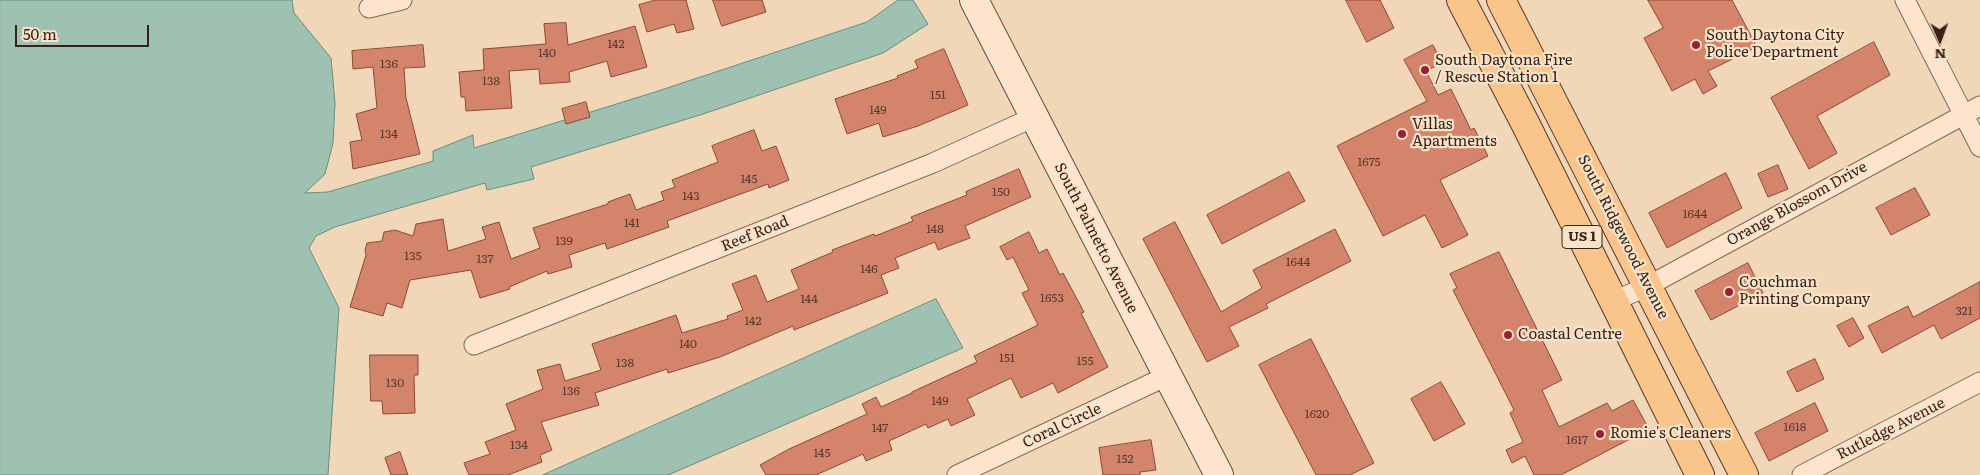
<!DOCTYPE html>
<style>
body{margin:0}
#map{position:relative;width:1980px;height:475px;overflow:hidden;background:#f1d7b8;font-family:Literata,serif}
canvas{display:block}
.north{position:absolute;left:1915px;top:15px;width:50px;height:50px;-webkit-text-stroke:4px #f8e2c8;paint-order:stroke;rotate:178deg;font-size:14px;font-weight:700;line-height:20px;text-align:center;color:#362219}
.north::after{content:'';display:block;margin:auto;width:18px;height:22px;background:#362219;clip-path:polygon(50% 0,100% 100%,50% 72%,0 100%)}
.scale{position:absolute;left:15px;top:25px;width:134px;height:22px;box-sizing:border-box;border:2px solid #362219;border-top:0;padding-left:6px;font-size:15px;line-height:18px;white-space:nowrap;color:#362219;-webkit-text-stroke:4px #f8e2c8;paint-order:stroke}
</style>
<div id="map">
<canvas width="1980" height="475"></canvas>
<div class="north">N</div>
<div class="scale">50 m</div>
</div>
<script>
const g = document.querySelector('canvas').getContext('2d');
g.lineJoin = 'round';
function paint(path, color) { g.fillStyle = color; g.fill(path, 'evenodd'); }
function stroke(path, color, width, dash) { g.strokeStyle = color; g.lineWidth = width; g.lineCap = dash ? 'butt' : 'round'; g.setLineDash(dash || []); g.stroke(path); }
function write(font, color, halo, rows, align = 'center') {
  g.font = font + ' Literata,serif'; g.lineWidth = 4.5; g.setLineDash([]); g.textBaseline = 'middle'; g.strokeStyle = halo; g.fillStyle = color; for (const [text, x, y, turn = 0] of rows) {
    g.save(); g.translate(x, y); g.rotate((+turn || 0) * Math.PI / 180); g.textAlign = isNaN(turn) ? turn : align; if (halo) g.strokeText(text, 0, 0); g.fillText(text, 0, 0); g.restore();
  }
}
const water = new Path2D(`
 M0 0H292L294 13 331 58 335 103 333 143 325 174 305 193 328 192 433 161V151L473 135 474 148 652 93 867 22 898 0H913L928 24 883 53 700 115 531 167 534 179 487 190 485 183 335 227 316 236 309 248 339 308 328 475H0Z
 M936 299 963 348 668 475H543Z`);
paint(water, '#9ec1b1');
stroke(water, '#658e7d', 1);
const building = new Path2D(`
 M656 0H686L694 29 677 33 674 24 647 32 639 5Z
 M713 0H762L766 12 722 26Z
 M1346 0H1380L1394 28 1367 42Z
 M1648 0H1732L1757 47 1708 71 1717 86 1703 94 1695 79 1672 91 1644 38 1663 28Z
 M566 23 568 45 635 26 647 67 611 77 607 61 569 72 570 82 540 84 539 69 509 71 512 108 466 111 465 97H461L459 72 484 70 483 49 546 44 544 24Z
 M1874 42 1890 75 1817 116 1837 153 1809 169 1771 98Z
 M423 45 425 67 404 68 406 98 420 154 353 169 350 142 362 140 356 114 377 108 373 67 353 69 352 51Z
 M1433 45 1442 63 1426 71 1438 95 1451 89 1471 130 1474 128 1488 156 1440 180 1468 235 1442 248 1425 215 1383 236 1337 146 1427 101 1404 60Z
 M944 49 968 105 918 126 883 137 879 123 847 134 835 99 898 78 897 76 918 68 915 61Z
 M586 102 590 117 566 124 562 109Z
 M754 130 762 151 776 146 789 180 769 188 768 184 667 221 669 227 607 249 605 243 569 255 572 267 548 274 547 271 509 287 510 289 480 298 471 270 410 280 402 308 387 303 383 316 350 307 366 255 365 250 367 243 382 241 384 232 395 230 413 236 416 224 443 219 448 251 486 239 482 227 499 222 511 259 540 248 533 228 608 204V202L630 194 636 210 664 200 661 192 675 187 672 180 718 162 712 146Z
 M1778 165 1788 189 1768 197 1758 174Z
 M1019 169 1031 197 965 226 970 238 938 250 935 242 895 258 899 268 881 275 888 293 794 330 793 326 720 357 668 373 667 369 595 393 599 405 541 422 552 450 540 455 542 462 508 475H469L464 463 490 454 485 442 516 430 506 404 543 389 537 370 560 364 565 381 601 370 592 344 676 315 682 333 728 319 727 316 743 310 732 284 756 275 767 302 799 289 791 270 833 252 832 250 874 234 875 236 913 221 911 217 967 195 966 192Z
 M1289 172 1305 201 1222 244 1207 215Z
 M1726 173 1742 208 1667 248 1649 213Z
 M1915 188 1930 215 1891 235 1876 208Z
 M1175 222 1221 312 1262 288 1253 270 1335 229 1351 261 1266 304 1268 308 1229 327 1239 346 1207 362 1143 239Z
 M1029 232 1039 253 1047 249 1060 275 1063 273 1084 312 1081 313 1108 367 1058 393 1053 383 1021 398 1011 378 967 399 975 415 951 426 948 419 928 428 926 424 889 441 892 450 866 461 863 454 816 475H766L760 465 789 449 867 414 862 404 876 397 881 407 912 393V392L977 362 974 356 1038 325 1022 293 1029 290 1013 257 1007 260 1000 247Z
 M1499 252 1562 380 1542 390 1559 427 1607 403 1612 411 1633 400 1649 429 1561 475H1534L1525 456 1512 463 1506 450 1523 442 1510 413 1514 410 1453 290 1457 288 1450 274Z
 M1748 263 1763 293 1711 320 1695 291Z
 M1980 282V318L1941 339 1934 325 1882 353 1868 326 1908 306 1913 317Z
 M1853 318 1864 338 1849 347 1837 326Z
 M1311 339 1374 463 1350 475H1316L1259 365Z
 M370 355H418V375H414L415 413 383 414 382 401H371Z
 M1815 359 1824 379 1797 392 1787 372Z
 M1441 382 1465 424 1434 441 1411 399Z
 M1815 403 1828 431 1769 461 1755 433Z
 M1151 440 1156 470 1140 472V475H1103L1099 448Z
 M400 452 408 475H391L385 458Z`);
paint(building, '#d3846b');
stroke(building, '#8a4936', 1);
const street = new Path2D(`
 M1905 0 1980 147
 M369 8 402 0
 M1614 301 1648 286 1980 106
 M474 345 933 163 1034 117
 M957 475 1167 376
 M1802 475 1980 382`);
const secondary = new Path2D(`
 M974 0 1219 475`);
const primary = new Path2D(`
 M1461 0 1525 123 1700 475
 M1501 0 1744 475`);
stroke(street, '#896652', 21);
stroke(secondary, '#6a4736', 30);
stroke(primary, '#553528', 30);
stroke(street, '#fce5cc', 19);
stroke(secondary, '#fce5cc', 28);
stroke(primary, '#fac58b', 28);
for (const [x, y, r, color] of [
 [1696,45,5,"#9d1d33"],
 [1425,70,5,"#9d1d33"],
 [1402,134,5,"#9d1d33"],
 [1729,292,5,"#9d1d33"],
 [1508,335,5,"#9d1d33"],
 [1600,434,5,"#9d1d33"]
]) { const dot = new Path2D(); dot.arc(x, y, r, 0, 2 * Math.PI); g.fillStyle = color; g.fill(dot); stroke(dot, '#f8e2c8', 2); }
write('12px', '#5d3a2e', null, [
 ["142",616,44],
 ["140",547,53],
 ["136",389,64],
 ["138",491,81],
 ["151",938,95],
 ["149",878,110],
 ["134",389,134],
 ["1675",1369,162],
 ["145",749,179],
 ["150",1001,192],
 ["143",691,196],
 ["1644",1695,214],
 ["141",632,223],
 ["148",935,229],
 ["139",564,241],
 ["135",413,256],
 ["137",485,259],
 ["1644",1298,262],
 ["146",869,269],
 ["1653",1052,298],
 ["144",809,299],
 ["321",1964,311],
 ["142",753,321],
 ["140",688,344],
 ["151",1007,358],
 ["155",1085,361],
 ["138",625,363],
 ["130",395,383],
 ["136",571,391],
 ["149",940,401],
 ["1620",1317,414],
 ["1618",1795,427],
 ["147",880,428],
 ["1617",1577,440],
 ["134",519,445],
 ["145",822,453],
 ["152",1125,459]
]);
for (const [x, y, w] of [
 [1582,237,40]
]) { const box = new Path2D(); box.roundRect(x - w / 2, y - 11.5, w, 23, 4); g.fillStyle = '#f8e2c8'; g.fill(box); stroke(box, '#362219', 1); }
write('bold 14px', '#362219', null, [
 ["US 1",1582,237]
]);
write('15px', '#362219', '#f8e2c8', [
 ["South Daytona City",1706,36],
 ["Police Department",1706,53],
 ["South Daytona Fire",1435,61],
 ["/ Rescue Station 1",1435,78],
 ["Villas",1412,125],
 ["Apartments",1412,142],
 ["Couchman",1739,283],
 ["Printing Company",1739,300],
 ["Coastal Centre",1518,335],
 ["Romie's Cleaners",1610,434]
], 'left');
write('15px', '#362219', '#f8e2c8', [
 ["Orange Blossom Drive",1797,204,-29],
 ["Reef Road",755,234,-22],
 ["South Ridgewood Avenue",1623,237,63],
 ["South Palmetto Avenue",1096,238,63],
 ["Coral Circle",1062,426,-25],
 ["Rutledge Avenue",1891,429,-27]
]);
</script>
